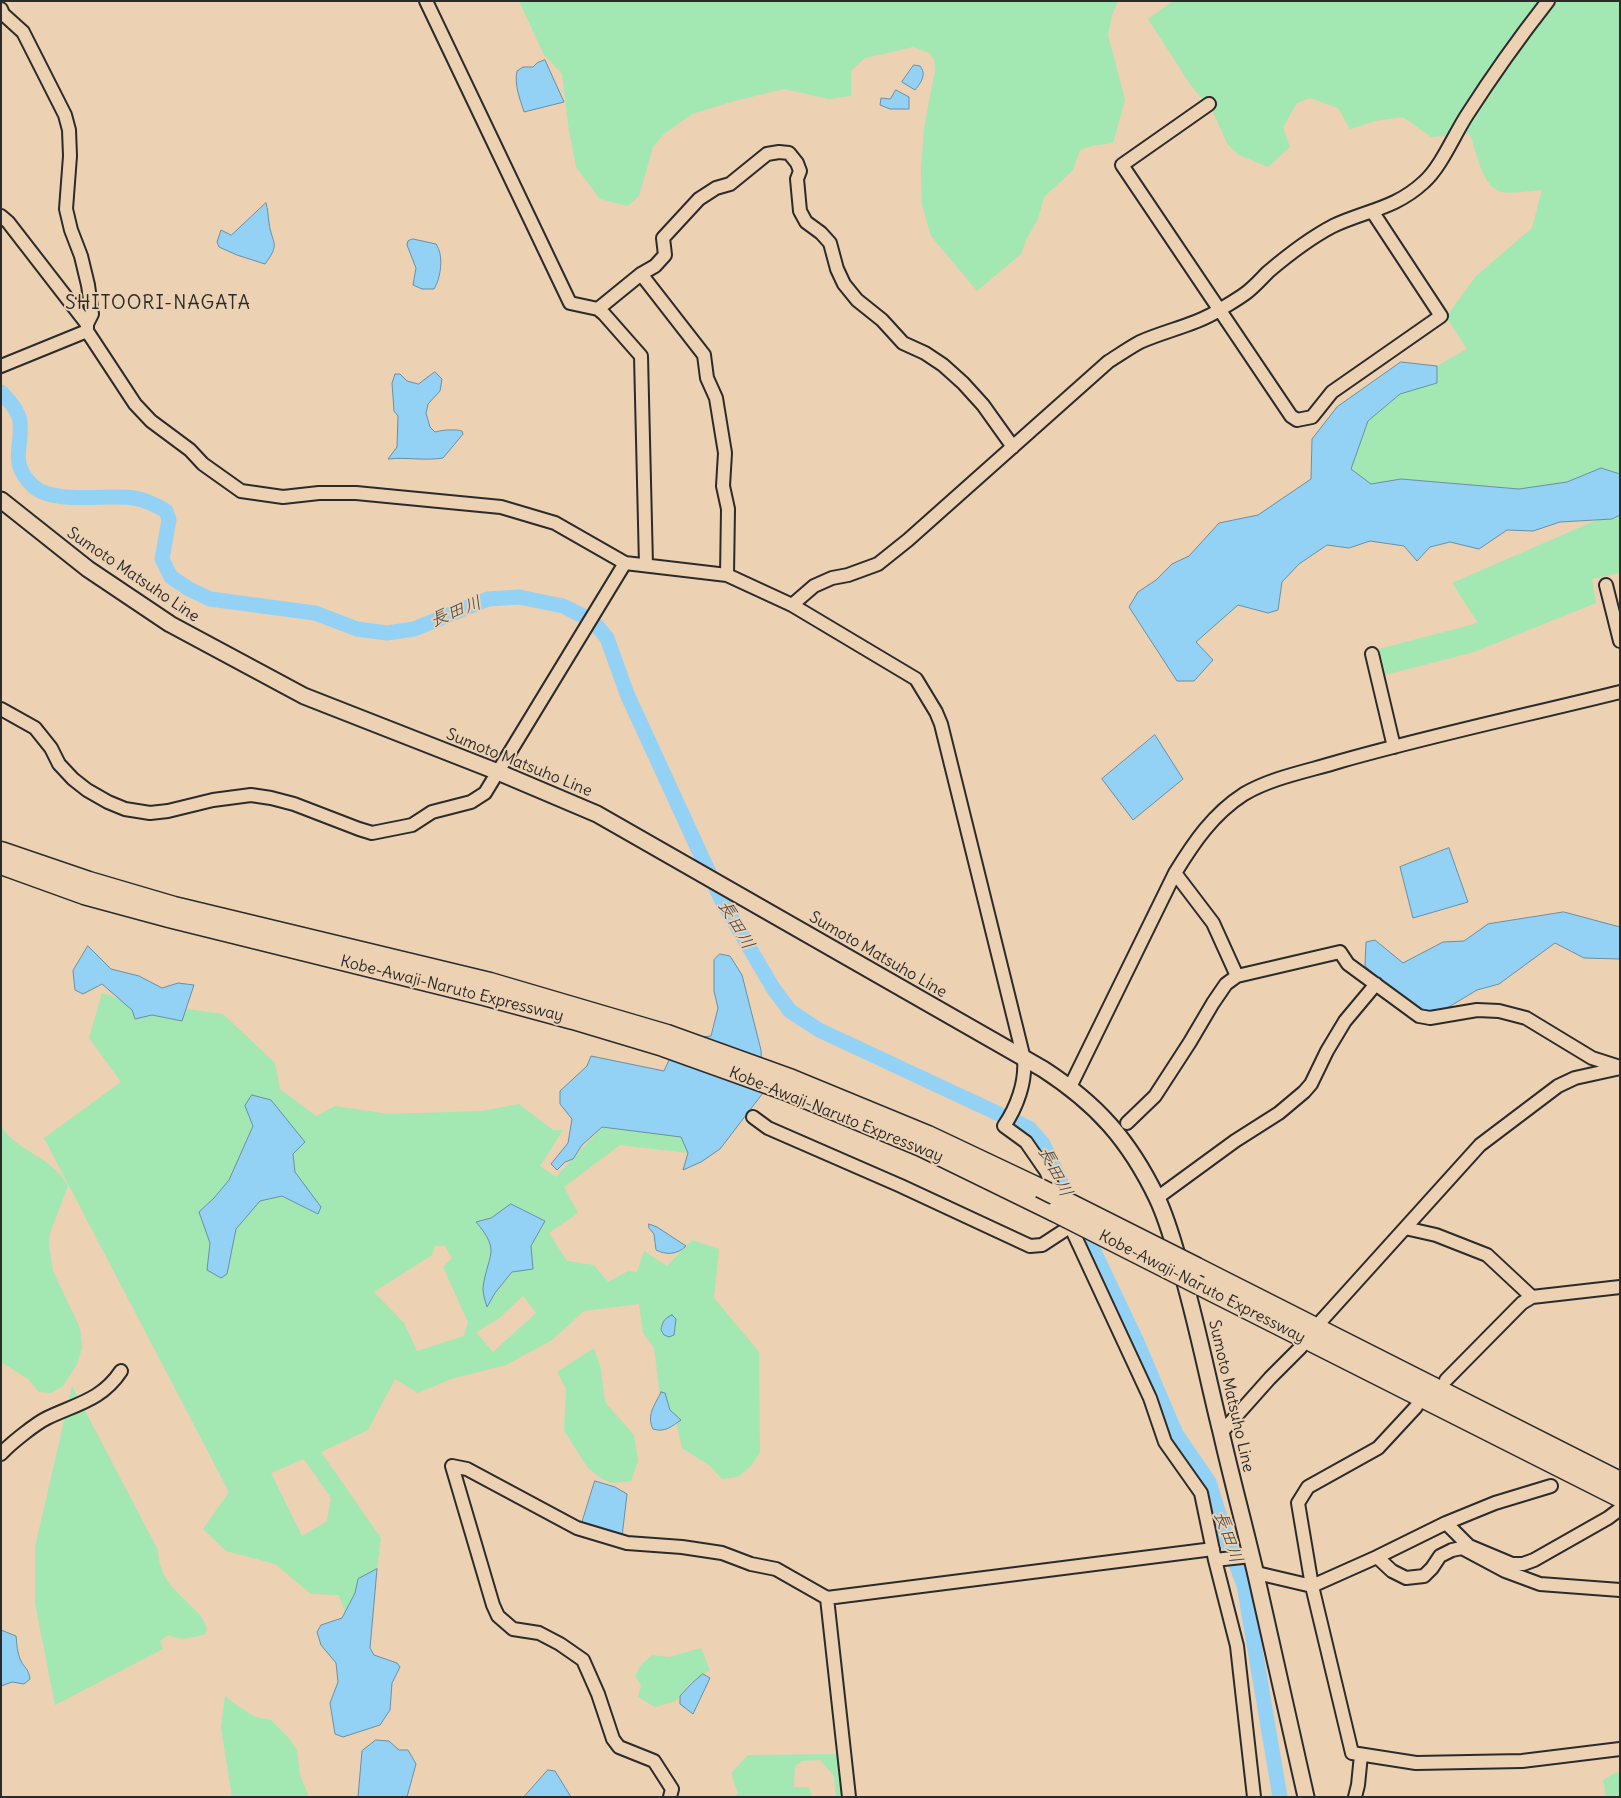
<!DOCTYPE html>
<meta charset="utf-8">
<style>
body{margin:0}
#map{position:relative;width:1621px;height:1798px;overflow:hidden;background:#ecd1b3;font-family:Delius,sans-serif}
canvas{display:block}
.frame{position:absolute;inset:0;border:2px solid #2b2b2b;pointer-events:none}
</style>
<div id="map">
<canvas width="1621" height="1798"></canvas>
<div class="frame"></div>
</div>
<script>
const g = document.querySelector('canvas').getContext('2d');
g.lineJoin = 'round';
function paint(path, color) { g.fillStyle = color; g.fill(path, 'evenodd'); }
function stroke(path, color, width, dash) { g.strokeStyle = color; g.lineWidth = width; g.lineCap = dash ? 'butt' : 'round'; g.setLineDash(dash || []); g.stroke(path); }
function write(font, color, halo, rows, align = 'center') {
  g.font = font + ' Delius,"Klee One",sans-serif'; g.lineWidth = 4; g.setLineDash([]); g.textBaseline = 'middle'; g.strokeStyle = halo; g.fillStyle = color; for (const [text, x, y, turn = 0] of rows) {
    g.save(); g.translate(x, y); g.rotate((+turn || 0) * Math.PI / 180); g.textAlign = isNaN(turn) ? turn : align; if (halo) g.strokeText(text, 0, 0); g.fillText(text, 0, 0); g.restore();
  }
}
paint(new Path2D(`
 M519 1H1118L1112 15 1108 35 1125 100 1113 143 1092 146 1080 150 1073 170 1044 197 1038 219 1027 238 1021 254 977 291 931 236 922 205 921 168 924 128 935 70 934 59 929 53 913 47 865 58 851 71V96L829 99 784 89 734 101 692 114 664 134 653 147 639 196 628 206 600 199 576 167 569 131 562 74 544 55Z
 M1173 1H1620V474L1601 468 1567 482 1519 489 1401 479 1371 484 1351 469 1368 421 1400 394 1437 383V366L1467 349 1446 317 1476 276 1532 228 1542 190C1529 191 1514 194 1502 192 1482 188 1476 150 1470 134L1431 137 1403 117 1375 121 1350 129 1338 108 1310 98 1297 103 1283 127 1290 147 1268 167 1239 155 1228 145 1212 110 1192 87 1148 19Z
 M1620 510V573L1592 579 1596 603 1474 652 1385 675 1379 649 1478 623 1452 583Z
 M102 993 182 1021 187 1009 223 1014 275 1063 280 1089 316 1116 335 1106 389 1114 482 1111 519 1104 553 1130H563L540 1166 556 1177 602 1127 681 1137 688 1153 620 1145 564 1187 578 1213 549 1233 567 1261 594 1265 608 1282 628 1271 637 1272 644 1251 667 1266 692 1240 719 1249 714 1298 759 1352 760 1452 751 1466 738 1477 722 1479 710 1466 682 1448 675 1418 661 1402 654 1348 643 1333 639 1304 584 1311 552 1340 506 1365 451 1379 418 1393 395 1379 368 1430 321 1452 381 1538 377 1569 358 1579 355 1593 345 1612 339 1595 311 1594 275 1564 226 1551 203 1529 229 1492 44 1138 121 1082 89 1038ZM245 1106 293 1154 295 1172 317 1214 282 1196 260 1201 236 1229 227 1274 207 1270 210 1243 199 1212 214 1198 229 1180 253 1126ZM511 1205 545 1221 531 1246 533 1269 513 1272 495 1293 483 1289 492 1251 488 1236 476 1222 491 1218ZM435 1246H445L452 1258 443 1267 468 1322 464 1336 417 1351 404 1323 374 1292 432 1255ZM523 1296 536 1313 493 1352 476 1332 498 1319ZM304 1459 331 1498 327 1521 302 1536 271 1473Z
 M1 1124C10 1149 53 1156 68 1186L50 1233 49 1245 53 1271 80 1328 82 1348 77 1364 63 1386 51 1393 39 1392 28 1379 1 1362Z
 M594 1348 601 1369 605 1402 634 1435 638 1461 631 1481 611 1483 601 1478 588 1468 564 1431 566 1389 557 1372Z
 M72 1386 158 1550C159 1583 180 1593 200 1615L204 1621 207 1629 205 1634C191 1638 181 1641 168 1635L160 1641 163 1649 55 1705 35 1603V1547Z
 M701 1648 710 1670 689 1684 676 1701 655 1707 638 1697 641 1685 635 1676 641 1665 652 1655 669 1657Z
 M225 1695 232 1702 255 1717 271 1720 288 1737 297 1750 300 1775 309 1797H232L221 1728Z
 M836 1754 839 1763 843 1797H836L834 1776 820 1760 802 1761 795 1766 794 1787H809L812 1797H734L738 1793 731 1773 748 1755Z
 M1617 1772 1620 1775V1797H1604L1606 1795 1603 1780Z`), '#a3e7b3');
const water = new Path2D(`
 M545 60 564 102 524 112C520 99 514 85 517 71L523 67H533L537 63Z
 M914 65 920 66C927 74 921 83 915 90L902 82Z
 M896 90 909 97V109H890L880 105 881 98 890 99Z
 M266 203C268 209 268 216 269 223 272 244 281 243 265 264L237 255 219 247 217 242 221 230 231 235Z
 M413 239 436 244C444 255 441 278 434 289H422L413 285 416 268 407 245 408 241Z
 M1401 362 1437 366V383L1400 394 1368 421 1351 469 1371 484 1401 479 1519 489 1567 482 1601 468 1620 474V515L1612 519 1560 522 1533 531 1507 530 1479 549 1450 542 1430 547 1417 561 1404 546 1370 541 1349 548 1327 545 1299 564 1282 582 1278 610 1268 613 1238 605 1196 642 1213 660 1194 681H1177L1129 607 1138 592 1156 580 1172 564 1189 556 1219 523 1258 515 1311 479 1312 439 1337 407Z
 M435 372 442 379 440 391 428 404 426 413 430 427 435 432C441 430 456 429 462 431L463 434 443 458C425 461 407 457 388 459L397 447 398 416 394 411 392 383 395 374H400L407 381 418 384Z
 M1155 735 1183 779 1133 820 1102 779Z
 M1449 848 1468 902 1413 918 1400 867Z
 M1564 912 1620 927V959L1584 958 1555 943 1499 984 1477 990 1442 1011 1424 1018 1365 966 1366 942 1375 940 1403 963 1443 942 1464 941 1488 924Z
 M88 946 111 969 139 976 162 988 178 983 194 985 182 1021 152 1015 135 1019 132 1010 102 984 83 994 75 990 73 971Z
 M720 954 730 956 742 975 761 1050 763 1093 720 1149 701 1162 683 1170 688 1153 681 1137 602 1127 582 1145 573 1159 565 1162 557 1170 551 1164 568 1143 572 1119 560 1104V1091L587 1066 591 1056 664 1071 675 1047 692 1038 711 1036 718 1008 714 991V960Z
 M252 1095 271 1100 305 1142 293 1154 295 1172 321 1207 318 1214 282 1196 260 1201 236 1229 227 1274 221 1278 207 1270 210 1243 199 1212 214 1198 229 1180 253 1126 245 1106Z
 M511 1204 545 1221 531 1246 533 1269 512 1272 495 1293 487 1307C485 1301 483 1294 483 1288 487 1255 502 1252 476 1222L491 1218Z
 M649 1224 657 1227 686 1246C677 1255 666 1255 656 1250L654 1234 649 1228Z
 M672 1315 676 1319 674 1335 669 1337 664 1335 661 1330C662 1323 664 1318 672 1315Z
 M661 1392 665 1393 670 1410 681 1420C672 1426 665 1433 653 1429 646 1415 655 1405 661 1392Z
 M595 1481 615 1487 627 1494 622 1537 582 1523Z
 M377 1569 370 1648 374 1655 397 1663 400 1667 392 1683 390 1710 380 1725 343 1737 335 1734 330 1703 338 1682 336 1663 321 1645 317 1632 321 1625 342 1618 355 1593 358 1579Z
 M1 1630 16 1636C17 1644 17 1653 21 1661 25 1669 28 1667 30 1679L24 1684 12 1682 1 1686Z
 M703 1674 710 1678 693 1714 680 1704V1696L691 1684Z
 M376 1740 389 1741 399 1750H408L416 1764 407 1797H358L362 1751Z
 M548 1770 555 1771 571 1797H524Z`);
paint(water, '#93d2f4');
stroke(water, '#698fa4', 1);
stroke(new Path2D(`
 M1 392C9 400 18 410 20 421 23 448 8 462 33 486 53 505 108 494 134 498 146 500 156 505 166 511L169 520 162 559 171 577 189 589 210 599 315 613 357 629 387 633 414 629 488 599 519 597 563 606 585 617 597 626 607 638 627 694 722 901 773 988 790 1011 819 1030 1029 1128 1043 1144 1137 1342 1176 1434 1209 1482 1227 1540 1244 1585 1280 1797`), '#93d2f4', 15);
const minor = new Path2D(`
 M426 1 570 303 598 309 604 314 641 356 646 565
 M1 9 3 14 23 32 65 115 69 130 70 156 66 209 71 230 81 256 88 285 92 314 87 324V331L135 404 151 421 190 450 203 464 241 491 283 497 319 493H356L501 507 555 523 625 563 727 575 792 605 916 679 936 712 941 724 1024 1059C1026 1082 1017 1107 1004 1126L1026 1142 1046 1171 1058 1199
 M1209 104 1122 165 1291 416 1297 420 1312 417 1332 392 1441 316 1372 211
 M1 216 8 222 87 324
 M641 274 704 355 707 378 716 398 725 453 723 486 728 509 727 575
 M598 309 641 274 655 266 665 255 663 238 699 199 716 188 730 184 767 154 779 152 789 153 797 163 800 171 797 179 800 211 806 222 821 233 830 243 837 269 844 284 857 300 882 320 903 343 925 353 943 365 963 383 983 405 1013 447
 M1 366 87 331
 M1606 585 1620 641
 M792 605 814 586 832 578 848 575 878 564 908 540 1108 362C1119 355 1129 348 1140 342 1167 330 1196 325 1221 309 1229 304 1238 299 1246 293 1254 287 1261 279 1268 272 1288 255 1310 238 1333 226 1367 210 1395 209 1424 182 1441 167 1454 135 1467 115 1492 76 1519 38 1548 1
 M1372 654 1394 747
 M1 709 35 728 51 748 59 764 73 779 87 790 108 802 125 809 150 813 168 811 213 800 251 795 271 798 294 804 359 829 372 833 412 825 432 812 471 802 485 793 625 563
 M1175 873 1213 923 1237 976
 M1070 1087 1175 873C1194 842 1213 814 1244 794 1273 777 1309 771 1341 761 1433 735 1527 715 1620 692
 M753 1117 768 1128 901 1186 1030 1246 1042 1245 1071 1226
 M1127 1123 1155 1096 1190 1042 1213 1003 1226 984 1237 976 1340 952 1348 964 1419 1016 1430 1018 1477 1010 1499 1011 1526 1018 1592 1058 1620 1067
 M1157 1198 1235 1141 1279 1113 1304 1092 1311 1084 1327 1051 1345 1021 1376 984
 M1066 1217 1150 1398 1165 1442 1201 1493 1215 1560 1237 1646 1254 1797
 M1405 1228 1436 1235 1487 1255 1532 1297
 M1322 1320 1480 1145 1558 1086 1575 1078 1620 1068
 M1446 1380 1522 1303 1532 1297 1620 1287
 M1416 1407 1378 1448 1308 1487 1298 1503 1312 1586 1352 1753 1416 1763 1522 1761 1620 1749
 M1221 1433 1270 1378 1301 1347
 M1 1454C10 1444 35 1424 47 1418 76 1404 102 1400 121 1371
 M1446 1523 1495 1503 1551 1486
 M1377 1557 1392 1571 1406 1578 1424 1576 1432 1568 1440 1556 1452 1550 1462 1548 1505 1571 1540 1584 1620 1590
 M1215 1560 1251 1556
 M1256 1575 1261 1574 1312 1586 1377 1557 1446 1523 1469 1546 1512 1564H1523L1534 1560 1608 1518 1620 1509
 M827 1598 849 1797
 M670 1797 672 1789 654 1761 619 1747 613 1739 598 1694 583 1660 560 1644 539 1633 513 1629 498 1616 493 1605 452 1466 467 1469 577 1528 627 1543 682 1547 722 1553 751 1564 776 1569 827 1598 1213 1549
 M1355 1797 1358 1785 1361 1755`);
const major = new Path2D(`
 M1 500 88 569 170 624 304 696 498 772 597 814 1043 1069C1097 1104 1129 1140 1157 1198 1167 1219 1173 1241 1179 1262 1196 1318 1207 1376 1221 1432 1232 1480 1245 1528 1256 1575 1273 1649 1289 1723 1306 1797`);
const highway = new Path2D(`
 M1 851 89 881 174 906 490 982 667 1034 792 1079 928 1135 1040 1188
 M1 865 84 895 169 918 484 996 573 1020 663 1047 786 1091 921 1147 1054 1212
 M1197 1267 1620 1481
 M1200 1286 1620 1498`);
stroke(minor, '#2b2b2b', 16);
stroke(major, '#2b2b2b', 19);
stroke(highway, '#2b2b2b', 21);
stroke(minor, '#ecd1b3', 12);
stroke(major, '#ecd1b3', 15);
stroke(highway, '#ecd1b3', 18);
const highwayBridge = new Path2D(`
 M1040 1188 1197 1267
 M1054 1212 1200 1286`);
stroke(highwayBridge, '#2b2b2b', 21, []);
stroke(highwayBridge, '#ecd1b3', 18);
write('16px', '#2b2b2b', '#ecd1b3', [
 ["Sumoto Matsuho Line",133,575,34],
 ["Sumoto Matsuho Line",519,763,22],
 ["Sumoto Matsuho Line",878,955,30],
 ["Kobe-Awaji-Naruto Expressway",452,989,14],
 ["Kobe-Awaji-Naruto Expressway",836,1115,22],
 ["Kobe-Awaji-Naruto Expressway",1202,1287,27],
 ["Sumoto Matsuho Line",1231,1396,77]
]);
write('italic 18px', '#3b4449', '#ecd1b3', [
 ["長田川",456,612,-22],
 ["長田川",736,925,60],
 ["長田川",1055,1172,63],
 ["長田川",1228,1537,71]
]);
g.letterSpacing = '1px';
write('19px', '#2b2b2b', '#ecd1b3', [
 ["SHITOORI-NAGATA",158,304]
]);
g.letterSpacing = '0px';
</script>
